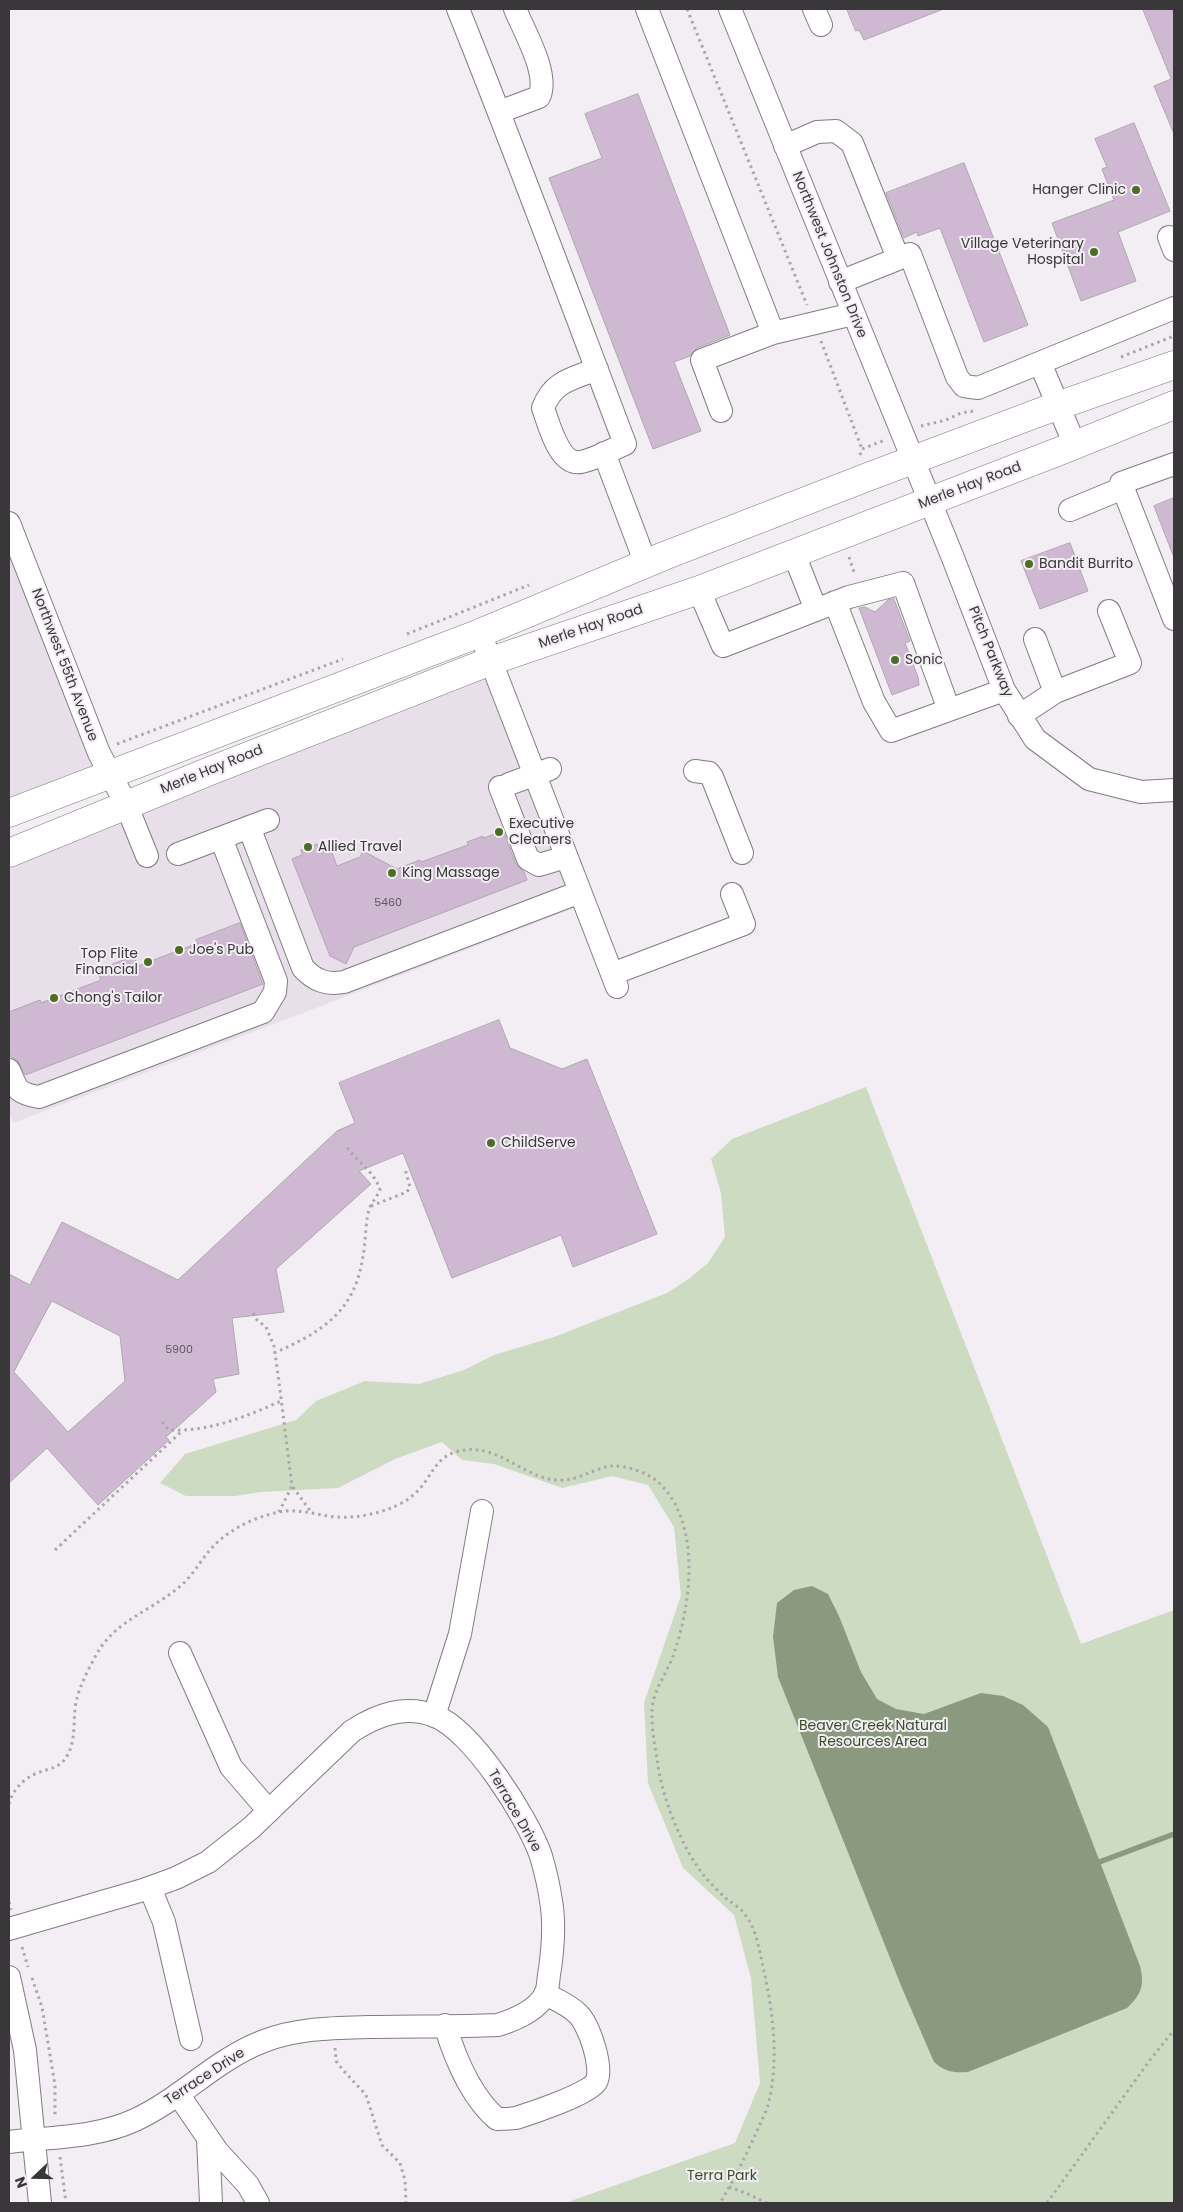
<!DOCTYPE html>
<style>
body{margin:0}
#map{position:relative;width:1183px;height:2212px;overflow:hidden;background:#f3edf4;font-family:Poppins,sans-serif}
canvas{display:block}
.frame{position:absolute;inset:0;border:10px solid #393739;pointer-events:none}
.north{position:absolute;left:10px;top:2152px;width:50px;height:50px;-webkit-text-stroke:4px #f3edf4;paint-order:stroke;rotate:249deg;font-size:14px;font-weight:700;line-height:20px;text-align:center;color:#393739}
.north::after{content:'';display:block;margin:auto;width:18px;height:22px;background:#393739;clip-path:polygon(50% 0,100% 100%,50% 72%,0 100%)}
</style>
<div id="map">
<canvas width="1183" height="2212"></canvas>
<div class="frame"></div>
<div class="north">N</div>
</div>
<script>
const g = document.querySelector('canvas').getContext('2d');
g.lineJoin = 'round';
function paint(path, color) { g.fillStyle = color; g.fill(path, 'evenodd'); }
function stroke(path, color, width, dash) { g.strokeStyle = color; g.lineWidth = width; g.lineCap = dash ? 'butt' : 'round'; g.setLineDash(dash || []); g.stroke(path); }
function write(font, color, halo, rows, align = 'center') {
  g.font = font + ' Poppins,sans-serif'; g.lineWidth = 4; g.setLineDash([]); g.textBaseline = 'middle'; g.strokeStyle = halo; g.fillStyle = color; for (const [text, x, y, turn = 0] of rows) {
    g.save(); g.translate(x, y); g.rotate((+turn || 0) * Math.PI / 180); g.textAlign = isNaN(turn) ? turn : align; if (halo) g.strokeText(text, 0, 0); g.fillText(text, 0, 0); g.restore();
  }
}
paint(new Path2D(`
 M9 523 109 776 9 813Z
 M491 661 585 904 303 1013 13 1123 9 1111V853Z`), '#e9dfeb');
paint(new Path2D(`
 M866 1087 1081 1644 1174 1610V2203H565L735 2143 760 2083 751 1978 734 1915 683 1868 648 1783 644 1703 681 1596 674 1527 648 1485 612 1476 562 1488 494 1464 462 1460 442 1442 395 1459 338 1488 261 1492 235 1496H186L160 1483 185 1454 296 1420 316 1401 365 1381 419 1384 464 1370 494 1355 554 1337 667 1293 690 1278 708 1263 725 1237 721 1193 711 1159 732 1139Z`), '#cedbc3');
paint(new Path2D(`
 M812 1586 828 1594 839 1616 861 1672 877 1699 896 1709 924 1714 981 1693 1003 1696 1023 1705 1048 1727 1140 1966C1145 1985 1141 1995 1127 2008L968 2072C954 2073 945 2072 934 2062L902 1988 778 1677 773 1637 777 1603 794 1590Z`), '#8b9a7f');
stroke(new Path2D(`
 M1094 1864 1174 1834`), '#8b9a7f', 5.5);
const building = new Path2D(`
 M847 9H941V10L864 40 859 30 856 31Z
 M1143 9H1174V134L1154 86 1171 79Z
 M638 94 730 335 697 348 690 356 674 362 701 431 653 449 549 178 602 158 585 114Z
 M1134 123 1170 211 1118 232 1136 281 1081 301 1052 223 1114 200 1102 169 1107 167 1095 139Z
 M964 163 1028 325 984 342 940 228 918 236 917 232 904 238 886 193Z
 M1174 498V555H1173L1154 506Z
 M1070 543 1088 591 1040 609 1021 561Z
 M894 599 910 641 905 643 918 677 919 685 892 695 859 608 865 607 875 612 888 600Z
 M503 831 516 864 524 872 527 880 354 947 346 964 330 956 292 859 302 855 301 850 317 844 319 849 329 845 337 866 360 857 363 851 397 869 420 860 421 862 468 845 467 842 483 836V838Z
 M240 923 263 984 25 1075 17 1060 11 1057 9 1052V1012L40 1000 41 1003 101 980 97 970 134 956 138 966 198 943 196 940Z
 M499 1020 510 1048 562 1069 587 1059 657 1234 573 1267 561 1235 452 1278 403 1153 359 1171 371 1184 276 1269 284 1312 232 1318 239 1374 213 1379 216 1392 166 1437 169 1440 98 1505 47 1448 9 1483V1274L30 1285 62 1222 178 1280 337 1131 355 1123 339 1083ZM52 1301 120 1336 125 1381 68 1432 14 1372Z`);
paint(building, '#cfb9d2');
stroke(building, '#ada8ae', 1);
const minor = new Path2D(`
 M458 9C516 153 570 299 625 444 611 450 596 459 581 462 559 466 549 424 543 408 553 381 572 379 597 369
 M647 9 773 333 853 314
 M730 9 953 558 1004 690 1035 739 1089 779 1141 792 1174 790
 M814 9 821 25
 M499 112 539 97C550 75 524 31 515 9
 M785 146 817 132 836 131 852 143 898 258
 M1169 237 1174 250
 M840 282 910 254 957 377 964 386 978 388 1174 308
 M1040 363 1075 445
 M721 411 702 360 773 333
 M604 453 646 564
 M1174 464 1121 483 1174 619
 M1070 510 1123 488
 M9 523 99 753 126 804 147 856
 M794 554 816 610
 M699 590 723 646 849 597 903 583 949 710 891 731 874 702 835 602
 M480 633 617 987
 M1035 639 1055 692
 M949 710 1004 690
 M1019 716 1055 692 1130 663 1109 611
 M695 771 709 773 712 777 742 853
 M509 784 550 769
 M500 787 528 859 539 865 566 857
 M249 827 303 968C315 981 327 985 344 982L580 892
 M178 854 268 820
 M612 974 744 924 732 894
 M9 1070C17 1090 17 1093 39 1097L263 1012 275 992 276 981 221 838
 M180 1653 231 1767 269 1811
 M434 1716 460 1634 482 1511
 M150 1888 164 1922 191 2039
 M9 1929 143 1890 176 1878 208 1862 251 1828 352 1731C377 1715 405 1704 435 1716 472 1730 528 1818 541 1856 545 1870 549 1886 551 1901 555 1923 553 1947 550 1969 548 1976 549 1988 545 1995 536 2011 514 2020 498 2025 455 2027 412 2026 369 2027 333 2028 298 2028 264 2041 216 2059 181 2099 135 2120 96 2138 51 2137 9 2142
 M9 1977 25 2050 40 2203
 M445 2025C455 2058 470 2096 497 2119 503 2119 510 2119 516 2118 532 2113 589 2094 596 2082 604 2068 589 2025 578 2014 569 2005 557 2000 545 1994
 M178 2094 217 2151 248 2185 258 2203
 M208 2139 211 2203`);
const major = new Path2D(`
 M9 813 480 633 664 556 865 478 1043 411 1174 365
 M9 853 210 771 491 661 699 590 1060 451 1174 405`);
stroke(minor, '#817c82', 24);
stroke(major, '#817c82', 29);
stroke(new Path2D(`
 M687 9 807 305
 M821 341 862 449
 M1121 357 1174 336
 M921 426 946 420 961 413 974 411
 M860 455 862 449 885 440
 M849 557 855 575
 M407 634 529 585
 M117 744 343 659
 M371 1206 407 1192 410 1187 405 1169
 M253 1313 257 1320 266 1327 274 1346 279 1382 292 1486 279 1512
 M274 1353C322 1332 355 1312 363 1256 366 1242 365 1219 370 1207 373 1201 377 1196 380 1190 375 1172 357 1162 347 1147
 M162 1422 169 1430C209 1432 245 1417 281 1401
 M293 1487 311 1512
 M55 1550 182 1431
 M9 1804C12 1791 23 1779 35 1774 48 1768 61 1769 68 1754 77 1737 72 1716 77 1698 80 1686 87 1672 93 1661 111 1622 146 1614 178 1588 191 1578 199 1563 209 1551 227 1530 252 1518 279 1512 298 1508 316 1515 335 1517 355 1518 373 1515 391 1508 398 1505 407 1501 412 1496 434 1479 432 1454 465 1450 502 1445 528 1483 564 1480 581 1479 595 1468 611 1466 625 1465 646 1472 657 1481 701 1520 692 1600 675 1650 670 1668 657 1684 653 1702 650 1716 654 1744 657 1759 661 1795 682 1850 706 1878 713 1886 721 1894 729 1901 730 1901 742 1910 742 1911 757 1927 759 1951 764 1971 773 2012 779 2059 769 2101 767 2111 761 2121 757 2131 746 2155 734 2180 720 2203
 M9 1902 11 1910
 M22 1947 28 1967
 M32 1978 42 2007 55 2085V2118
 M335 2048 336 2061 343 2070 366 2095 382 2145 400 2163 405 2180 406 2203
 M60 2157 66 2203
 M729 2187 748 2194 767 2203
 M1047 2203 1150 2060 1174 2030`), '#aaa6ab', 3, [2.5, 4]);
stroke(minor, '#fff', 22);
stroke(major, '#fff', 28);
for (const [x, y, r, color] of [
 [1136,190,5,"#4b6d25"],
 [1094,252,5,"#4b6d25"],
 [1029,564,5,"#4b6d25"],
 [895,660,5,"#4b6d25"],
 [499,832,5,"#4b6d25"],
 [308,847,5,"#4b6d25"],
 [392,873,5,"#4b6d25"],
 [179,950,5,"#4b6d25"],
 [148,962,5,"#4b6d25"],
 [54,998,5,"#4b6d25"],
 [491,1143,5,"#4b6d25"]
]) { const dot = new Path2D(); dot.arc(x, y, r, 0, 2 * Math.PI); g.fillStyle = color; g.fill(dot); stroke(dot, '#f3edf4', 2); }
write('11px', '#5e585f', null, [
 ["5460",388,903],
 ["5900",179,1350]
]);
write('14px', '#393739', '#f3edf4', [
 ["Hanger Clinic",1126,190,"right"],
 ["Village Veterinary",1084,244,"right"],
 ["Hospital",1084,260,"right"],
 ["Bandit Burrito",1039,564],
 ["Sonic",905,660],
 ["Executive",509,824],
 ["Cleaners",509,840],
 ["Allied Travel",318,847],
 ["King Massage",402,873],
 ["Joe's Pub",189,950],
 ["Top Flite",138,954,"right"],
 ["Financial",138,970,"right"],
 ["Chong's Tailor",64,998],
 ["ChildServe",501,1143]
], 'left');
write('14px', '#393739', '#f3edf4', [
 ["Northwest Johnston Drive",829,255,68],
 ["Merle Hay Road",970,486,-21],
 ["Merle Hay Road",591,627,-19],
 ["Pitch Parkway",990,652,68],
 ["Northwest 55th Avenue",64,665,69],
 ["Merle Hay Road",212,770,-22],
 ["Terrace Drive",514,1811,60],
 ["Terrace Drive",205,2077,-33]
]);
write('14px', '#384e23', '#f3edf4', [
 ["Beaver Creek Natural",873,1726],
 ["Resources Area",873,1742],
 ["Terra Park",722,2176]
]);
</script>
